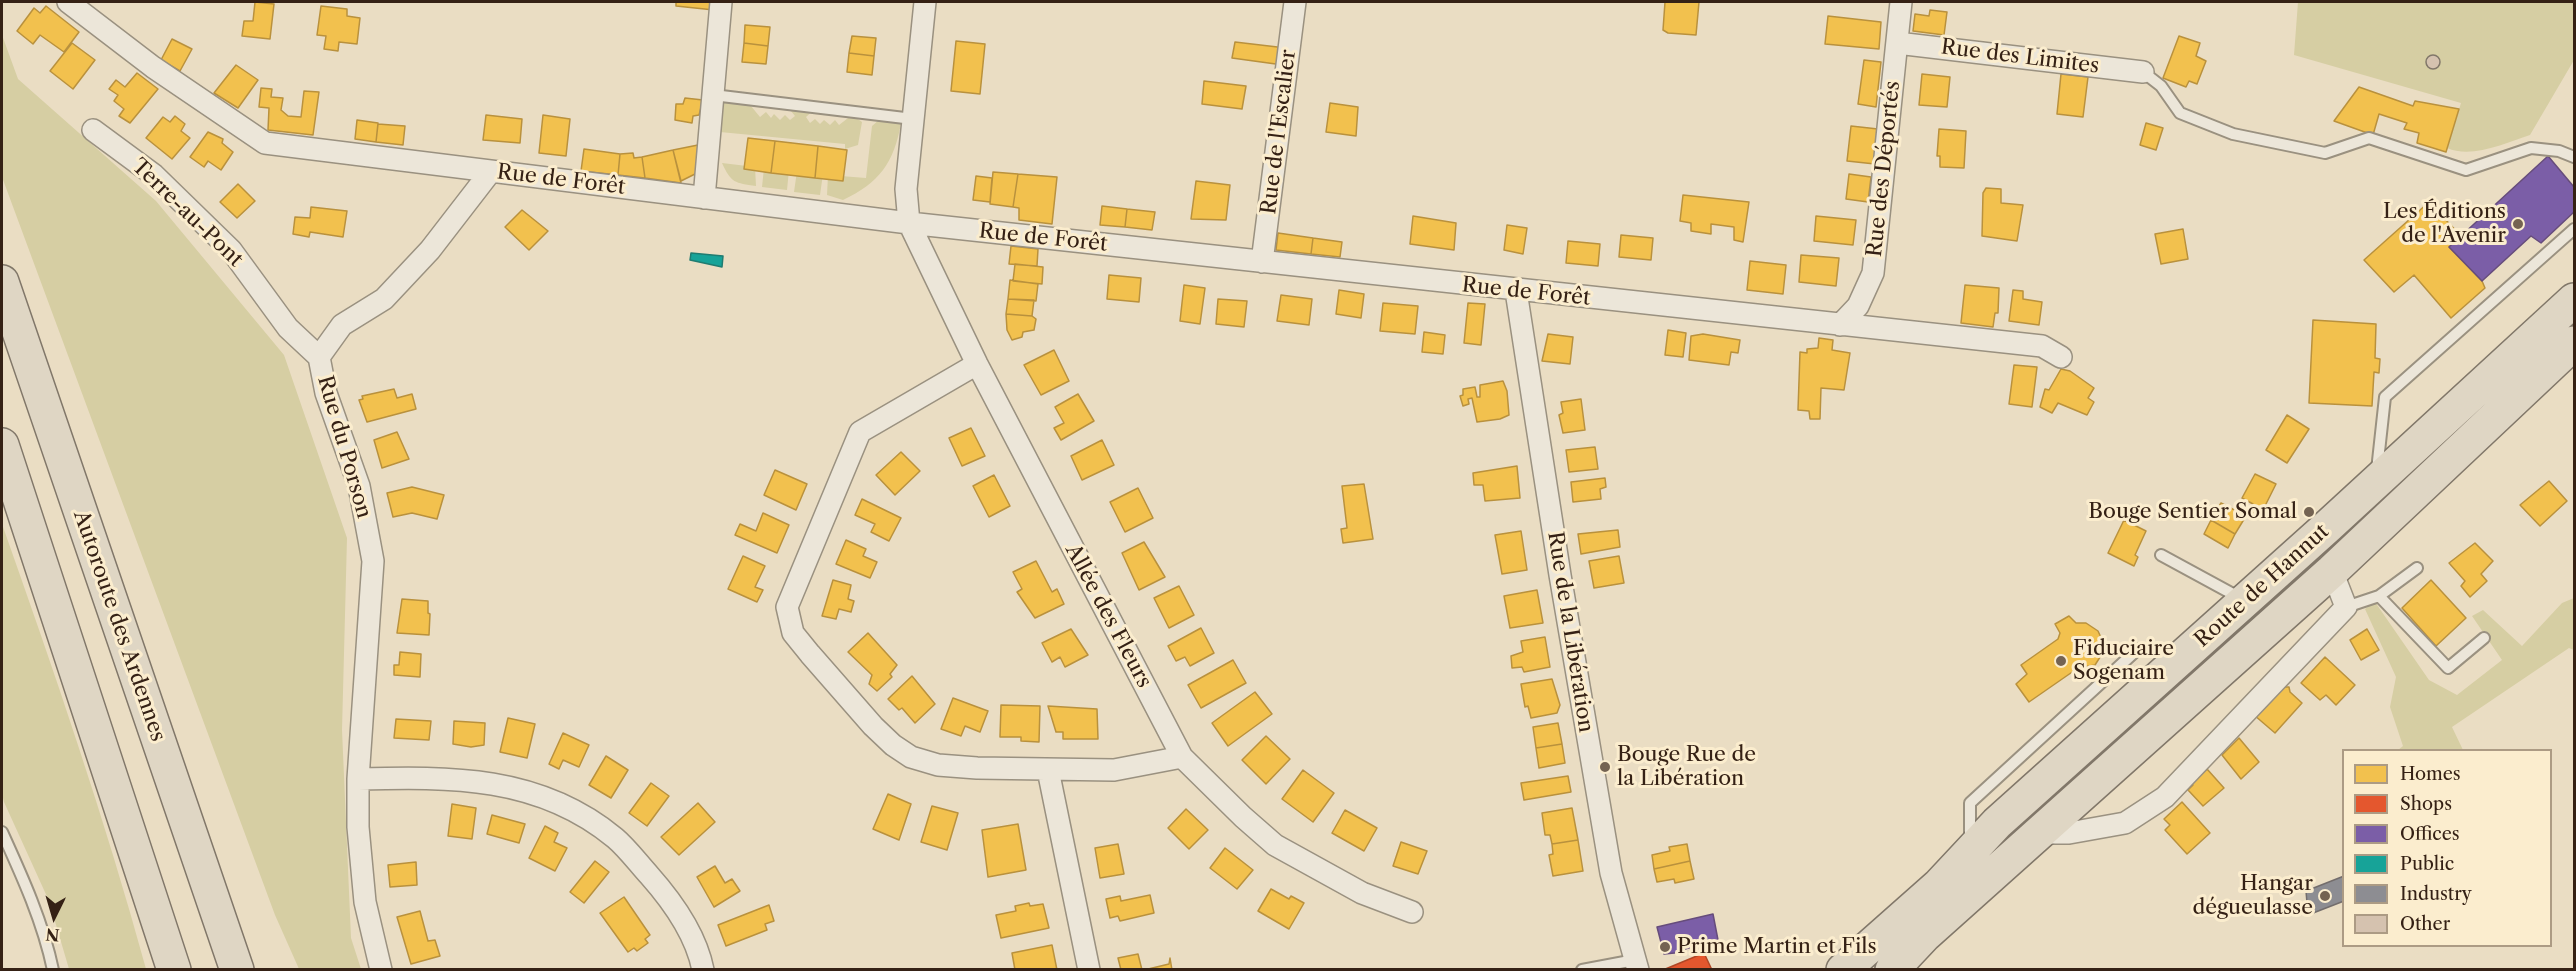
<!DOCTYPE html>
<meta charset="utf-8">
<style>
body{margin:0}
#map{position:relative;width:2576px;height:971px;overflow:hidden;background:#eaddc3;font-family:"Libre Caslon Text",serif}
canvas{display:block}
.frame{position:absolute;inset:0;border:3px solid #352115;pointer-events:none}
.legend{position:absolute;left:2342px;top:749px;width:210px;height:198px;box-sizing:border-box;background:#fbedce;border:2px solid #ac9b84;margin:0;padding:8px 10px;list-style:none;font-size:18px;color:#352115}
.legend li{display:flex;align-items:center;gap:12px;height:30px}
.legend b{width:30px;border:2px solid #ac9b84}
.north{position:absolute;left:24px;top:887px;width:60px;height:60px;-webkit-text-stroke:4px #fbedce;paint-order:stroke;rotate:185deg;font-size:16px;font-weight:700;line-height:24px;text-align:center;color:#352115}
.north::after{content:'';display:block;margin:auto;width:21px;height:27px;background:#352115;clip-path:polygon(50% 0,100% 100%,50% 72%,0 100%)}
</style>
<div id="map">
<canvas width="2576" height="971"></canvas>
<div class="frame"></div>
<ul class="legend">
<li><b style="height:16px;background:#f2c14e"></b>Homes</li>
<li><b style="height:16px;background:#e4572e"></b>Shops</li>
<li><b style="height:16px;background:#7b5ea7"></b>Offices</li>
<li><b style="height:16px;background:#17a398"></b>Public</li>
<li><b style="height:16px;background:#8d8d92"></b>Industry</li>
<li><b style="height:16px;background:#d5c2af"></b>Other</li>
</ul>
<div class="north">N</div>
</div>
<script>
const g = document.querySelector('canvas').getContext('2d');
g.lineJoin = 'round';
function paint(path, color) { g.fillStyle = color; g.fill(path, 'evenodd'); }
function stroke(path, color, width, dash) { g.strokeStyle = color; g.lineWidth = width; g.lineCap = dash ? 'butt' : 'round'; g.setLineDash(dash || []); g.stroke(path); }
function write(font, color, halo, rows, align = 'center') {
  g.font = font + ' "Libre Caslon Text",serif'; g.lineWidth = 6; g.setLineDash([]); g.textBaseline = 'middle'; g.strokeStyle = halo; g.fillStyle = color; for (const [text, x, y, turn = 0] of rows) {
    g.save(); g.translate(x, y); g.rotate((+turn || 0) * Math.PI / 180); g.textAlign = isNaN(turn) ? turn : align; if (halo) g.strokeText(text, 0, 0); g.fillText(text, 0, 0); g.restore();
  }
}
paint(new Path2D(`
 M2298 2H2574V60L2530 135C2505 143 2472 159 2447 148L2461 103 2294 55Z
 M2 35 18 79 156 201 284 355 347 538 342 730 351 938 361 969H299L275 915 2 177Z
 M728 98 746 100 760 117 766 112 771 118 774 114 780 120 785 115 790 120 795 116 786 105 804 112 817 107 806 117 810 123 815 119 820 124 824 120 830 125 835 120 839 125 852 115 862 122 858 145 845 149V144L720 132 722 103Z
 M879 120 901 123C894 163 879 183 843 200L827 195 828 175 866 178 872 126Z
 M722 163 755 167 756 186C735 183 731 183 722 163Z
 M764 168 789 170 787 190 762 187Z
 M797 171 823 174 820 195 794 192Z
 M2 524C54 671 105 819 146 969H69L49 901 4 802 2 794Z
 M2574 598V650L2569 648 2452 727 2463 750H2398L2403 746 2390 707 2396 677 2365 609 2375 602 2429 680 2457 695 2502 660 2472 616 2483 610 2522 646 2562 603Z`), '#d6cea3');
const homes = new Path2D(`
 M255 2 274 4 270 39 242 36 244 21H253Z
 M676 2H715L714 10 676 6Z
 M1665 2H1699L1696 35 1668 33 1663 30Z
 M46 6 79 32 64 52 40 35 33 44 17 31 34 8 40 13Z
 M321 6 347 9V16L360 18 357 44 339 42 338 51 324 49 326 36 317 35Z
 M1930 10 1947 12 1944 35 1913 31 1915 14 1929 16Z
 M1828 16 1881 22 1879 49 1825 44Z
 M745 25 770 27 768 46 744 43Z
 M852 36 876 38 874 56 849 53Z
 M2179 36 2200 43 2196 56 2206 61 2197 84 2189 81 2186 87 2163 78Z
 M172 39 192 49 180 71 161 60Z
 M956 41 985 44 980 94 951 91Z
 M1235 42 1286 48 1283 65 1232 58Z
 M72 43 95 60 73 89 50 71Z
 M744 43 768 46 766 64 742 62Z
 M849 53 874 56 872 75 847 72Z
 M1864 60 1881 62 1876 107 1858 104Z
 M236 65 258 80 238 108 214 93Z
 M137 73 158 89 130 123 119 116 124 109 114 101 118 95 109 89 116 80 125 87Z
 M1922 74 1950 77 1947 107 1919 105Z
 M2061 74 2088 77 2083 117 2057 114Z
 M1204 81 1246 86 1242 109 1202 104Z
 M2359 87 2413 106 2415 101 2459 109 2446 152 2417 143 2419 133 2404 129 2407 123 2379 114 2373 135 2334 121Z
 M261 88 272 89 271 97 283 98 281 110 288 116 301 117 304 91 319 92 313 135 268 130 269 108 259 107Z
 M685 98 703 100 699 115 693 116 692 123 675 120 676 104H683Z
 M1330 103 1358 107 1356 136 1326 132Z
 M486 115 522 119 520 143 483 140Z
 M543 115 570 119 566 156 539 153Z
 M175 116 185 124 181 131 190 138 172 159 146 138 163 117 170 122Z
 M357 120 378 123 376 142 355 139Z
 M2146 123 2163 128 2156 150 2140 145Z
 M378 124 405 126 403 145 376 142Z
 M1851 126 1878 129 1875 164 1847 161Z
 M1939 129 1966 131 1964 168 1940 167V156H1937Z
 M208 132 223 139 222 143 233 152 221 170 208 161 204 167 190 157Z
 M748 138 775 141 771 173 744 169Z
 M775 141 818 146 815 178 771 173Z
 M703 144 699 172 681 181 673 150Z
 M818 146 847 150 843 181 815 178Z
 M584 149 620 154 618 175 581 171Z
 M673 150 681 183 645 178 642 157Z
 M633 153 634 158 642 157 645 178 618 175 620 154Z
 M993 172 1018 174 1013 207 990 204Z
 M1018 174 1057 177 1052 224 1019 220V208L1013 207Z
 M1849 174 1871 177 1868 202 1846 199Z
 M976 176 992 178 990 202 973 200Z
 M1196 181 1230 185 1226 220 1191 219Z
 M238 184 255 201 237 218 220 202Z
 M1986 188 2001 189V203L2023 205 2017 241 1982 236 1983 193Z
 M1683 195 1749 202 1743 242 1734 240V227L1711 224V234L1691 231V223L1680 221Z
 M2429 202 2461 236 2449 247 2482 281 2485 288 2451 318 2414 275 2394 292 2364 260Z
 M1102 206 1127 209 1125 227 1100 225Z
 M311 207 347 211 343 237 310 232 309 237 293 234 295 217 310 218Z
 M1127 209 1155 212 1152 230 1125 227Z
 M522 210 548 231 529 250 505 227Z
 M1413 216 1456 223 1454 250 1410 244Z
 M1816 216 1856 220 1853 245 1814 241Z
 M1507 225 1527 228 1523 254 1504 250Z
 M2183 229 2188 259 2161 264 2155 234Z
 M1278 233 1313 238 1311 254 1276 250Z
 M1621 235 1653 238 1651 260 1619 257Z
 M1313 238 1342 242 1340 257 1311 254Z
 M1568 241 1600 244 1598 266 1566 263Z
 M1011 246 1038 249 1037 266 1009 264Z
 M1801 255 1839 258 1836 286 1799 282Z
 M1750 261 1786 265 1783 294 1747 290Z
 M1015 264 1043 267 1042 284 1013 281Z
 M1109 275 1141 278 1139 302 1107 299Z
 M1010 280 1038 284 1036 301 1008 299Z
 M1184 285 1205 288 1200 324 1180 321Z
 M1965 285 1999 288 1998 313H1995L1993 327 1961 323Z
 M1339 290 1364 294 1361 318 1336 314Z
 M2013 290 2023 291V299L2042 302 2039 325 2009 321Z
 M1281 295 1312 299 1309 325 1277 321Z
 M1008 299 1034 300 1032 316 1006 314Z
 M1218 299 1247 301 1244 327 1216 324Z
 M1383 303 1418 306 1415 334 1380 331Z
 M1468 303 1485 304 1481 345 1464 343Z
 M1006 314 1032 316 1036 319 1034 330 1023 332 1022 337 1012 340 1007 330Z
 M2313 320 2376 324 2375 358 2380 359 2379 373 2374 372 2372 406 2309 403Z
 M1668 330 1686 333 1683 357 1665 355Z
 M1424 332 1445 335 1443 354 1422 352Z
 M1548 334 1573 337 1570 364 1542 361Z
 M1703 334 1740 340 1738 353 1731 352 1729 365 1689 360 1691 336Z
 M1819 338 1833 340 1832 350 1850 353 1844 390 1821 388 1820 419H1810L1809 411 1798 410 1800 352 1807 353V349L1818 348Z
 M1054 350 1069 381 1041 395 1024 365Z
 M2014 365 2037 367 2032 407 2009 404Z
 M2061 369 2070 371 2094 388 2088 398 2094 402 2087 415 2058 403 2052 413 2040 407 2045 389 2049 390Z
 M1503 381 1507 391 1509 415 1500 419 1477 422 1472 398 1468 399 1469 404 1463 406 1460 396 1463 395V389L1475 387 1477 397H1480V385Z
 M394 389 397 398 412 394 416 409 367 422 359 400 363 399 362 396Z
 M1078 394 1094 421 1061 440 1054 428 1064 423 1055 407Z
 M1581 399 1585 430 1563 433 1559 415 1563 413 1561 402Z
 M2287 415 2309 429 2287 463 2266 450Z
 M971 428 985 456 962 466 949 438Z
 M397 432 409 459 382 468 374 440Z
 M1102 440 1114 465 1082 480 1071 456Z
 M1595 447 1598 469 1569 472 1566 450Z
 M901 452 920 471 895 495 876 475Z
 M1517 466 1520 498 1485 501 1483 485H1474L1473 473Z
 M775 470 807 484 796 510 764 495Z
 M2255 474 2276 484 2263 510 2266 512 2262 518 2249 510 2253 504 2242 498Z
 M994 475 1010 506 989 517 973 486Z
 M1605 478 1606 487 1600 489 1601 499 1573 502 1571 482Z
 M2549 481 2567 501 2540 526 2520 505Z
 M1364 484 1373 539 1343 543 1341 529 1347 528 1342 486Z
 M412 487 444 495 437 519 412 513 393 517 387 493Z
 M1138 488 1153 518 1125 532 1110 502Z
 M862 499 901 518 889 541 871 532 875 524 855 515Z
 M2221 503 2246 516 2235 534 2211 520Z
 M763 513 789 525 777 553 735 535 740 524 756 531Z
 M2124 520 2146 531 2135 555 2138 557 2134 566 2108 553Z
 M2211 520 2235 534 2228 548 2204 534Z
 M1618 530 1620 547 1581 554 1578 534Z
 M1521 531 1527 570 1502 574 1495 535Z
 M846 540 866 549 863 556 877 562 870 578 836 564Z
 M1144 542 1165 577 1139 590 1122 553Z
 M2475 543 2493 561 2481 574 2487 581 2470 597 2461 586 2465 581 2449 563Z
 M743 556 765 566 755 587 763 590 757 602 728 589Z
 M1619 556 1624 583 1594 588 1589 561Z
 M1036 561 1052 592 1057 589 1064 604 1035 618 1017 592 1022 589 1013 572Z
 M833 580 851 585 848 599 854 601 851 612 839 609 836 619 822 616Z
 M2431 580 2466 618 2436 646 2402 608Z
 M1179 586 1194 615 1169 628 1154 598Z
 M1537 590 1543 623 1510 628 1504 596Z
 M402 599 428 601V613L430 614 429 635 397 633Z
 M2069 616 2076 623H2086L2098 631 2104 644 2102 654 2095 665 2078 668 2029 702 2016 684 2027 674 2021 665 2058 639 2060 633 2055 624Z
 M1201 628 1214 653 1190 666 1185 657 1176 661 1168 646Z
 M1071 629 1088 655 1065 667 1060 657 1052 662 1042 643Z
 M2367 629 2379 650 2361 660 2350 640Z
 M868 633 897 665 890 674 892 677 877 691 869 684 872 675 848 652Z
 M1545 637 1550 667 1524 672 1522 667 1512 668 1511 656 1523 652 1521 641Z
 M400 652 421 654 420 677 394 675V665H399Z
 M2325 657 2355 685 2336 705 2326 695 2320 700 2301 683Z
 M1233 660 1246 683 1201 708 1188 685Z
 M912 676 935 704 915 723 902 708 899 710 888 699Z
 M1552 679 1560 705 1557 713 1531 718 1528 706 1525 707 1521 684Z
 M2278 687H2289L2290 692 2302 703 2275 733 2254 715Z
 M1255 692 1272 714 1228 746 1212 723Z
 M953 698 988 711 980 732 965 726 961 736 941 729Z
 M1001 705 1040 706 1039 742 1021 741V737H1000Z
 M1048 706 1097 709 1098 739H1063V732H1056Z
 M508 718 535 724 527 758 500 752Z
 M396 719 431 721 429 740 394 738Z
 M454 721 485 723 484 745 471 747 453 744Z
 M1558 723 1562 744 1536 748 1533 727Z
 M563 733 589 745 579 767 563 760 559 769 549 764Z
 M1266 736 1290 759 1266 784 1242 760Z
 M2239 738 2259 762 2241 779 2222 755Z
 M1562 744 1565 763 1539 768 1536 748Z
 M606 756 628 770 611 798 589 785Z
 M2207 769 2224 788 2203 806 2188 790 2193 785 2191 783Z
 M1303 770 1334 793 1313 822 1282 799Z
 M1568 776 1571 792 1524 800 1521 783Z
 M651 783 669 796 647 826 629 813Z
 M888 794 911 804 899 840 873 829Z
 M2182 802 2210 833 2187 854 2165 830 2170 825 2164 819Z
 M698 803 715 822 679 855 661 837Z
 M452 804 476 808 472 839 448 836Z
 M932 806 958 813 947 850 921 842Z
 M1572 808 1578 840 1552 844 1550 835H1545L1542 813Z
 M1186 809 1208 830 1189 849 1168 828Z
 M1345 810 1377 828 1364 851 1332 833Z
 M492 815 525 824 519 843 487 834Z
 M1018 824 1026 870 988 877 982 830Z
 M545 826 558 833 554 842 567 848 555 871 529 858Z
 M1578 840 1583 871 1553 876 1549 855 1553 854 1552 844Z
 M1401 842 1427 851 1418 874 1393 866Z
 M1118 844 1124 874 1100 878 1095 848Z
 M1687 844 1690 861 1654 869 1652 855 1670 851 1669 847Z
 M1225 848 1253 870 1237 889 1210 868Z
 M595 861 609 872 584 903 570 892Z
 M1690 861 1694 879 1675 883 1674 879 1657 882 1654 869Z
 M416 862 417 885 390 887 388 865Z
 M715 866 725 883 732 879 740 891 714 907 697 877Z
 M1271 889 1289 899 1291 896 1304 903 1289 929 1258 911Z
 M1150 895 1154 913 1120 921 1118 916 1110 918 1106 899 1120 896 1121 901Z
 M624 897 650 935 645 939 648 943 637 951 634 948 628 952 600 913Z
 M1029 903 1030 906 1043 904 1049 928 1001 938 996 915 1016 911 1015 906Z
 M769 905 774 921 765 924 767 930 726 946 718 925Z
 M420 911 428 941 435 940 440 956 411 964 397 917Z
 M1052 945 1057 970H1015L1012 953Z
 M1138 954 1142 970H1121L1118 958Z
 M1170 958 1172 970H1144L1169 964Z`);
paint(homes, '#f2c14e');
stroke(homes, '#b9913d', 1.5);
const shops = new Path2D(`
 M1704 953 1712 970H1663Z`);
paint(shops, '#e4572e');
stroke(shops, '#b04726', 1.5);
const offices = new Path2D(`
 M2548 156 2574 187V212L2541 243 2531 236 2482 281 2449 247Z
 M1713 914 1718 940 1685 949V952L1664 954 1657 927Z`);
paint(offices, '#7b5ea7');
stroke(offices, '#664c7b', 1.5);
const public = new Path2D(`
 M691 253 723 256 722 267 690 260Z`);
paint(public, '#17a398');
stroke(public, '#207c71', 1.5);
const industry = new Path2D(`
 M2344 876V901L2308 915 2306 891Z`);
paint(industry, '#8d8d92');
stroke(industry, '#736d6c', 1.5);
const building = new Path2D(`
 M2426 62a7 7 0 1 1 14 0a7 7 0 1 1-14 0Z`);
paint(building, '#d5c2af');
stroke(building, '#817769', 1.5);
const service = new Path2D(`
 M2143 72 2161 86 2180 113 2233 134 2325 153 2369 138 2466 170 2531 148 2559 151 2574 157
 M713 95 913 119
 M2377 470 2385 397 2574 229
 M2161 555 2242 599
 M2379 596 2448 668 2484 638
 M2346 607 2379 596 2417 568
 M2 832C22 876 43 922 53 970
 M1970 839V803L2138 649
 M1582 970 1635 960`);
const minor = new Path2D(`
 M68 2 153 67 265 143 909 223 2042 346 2061 357
 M925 2 906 189 909 223 977 364 1182 757 1243 817 1275 845 1362 893 1412 912
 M1897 43 2143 72
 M93 130 154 175 231 250 288 328 319 357
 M704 198 721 2
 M1262 262 1295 2
 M1516 291 1560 575 1611 873 1638 970
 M1840 325 1858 306 1873 273 1901 2
 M977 364 860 432 787 607 793 633 810 654 873 726 893 745 911 757 938 765 977 768 1114 770 1182 757
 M1048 770 1089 970
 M358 779C450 777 539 775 615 838 627 848 638 863 649 875 673 902 696 934 703 970
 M2040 833H2069L2125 823 2165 797 2346 607 2332 571
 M381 970 365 902 358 827V779L373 561 359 486 326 393 319 357 342 325 384 299 430 250 491 171`);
const primary = new Path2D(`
 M1843 970 1939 885 1997 823 2327 527 2574 300
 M1892 970 1925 935 2332 571 2574 343`);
const motorway = new Path2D(`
 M2 282 237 970
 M2 445 174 970`);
stroke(service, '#9a9180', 14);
stroke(minor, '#9a9180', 24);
stroke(primary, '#817769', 36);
stroke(motorway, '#817769', 36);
stroke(service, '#ece6d9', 10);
stroke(minor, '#ece6d9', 21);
stroke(primary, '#dfd6c4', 33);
stroke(motorway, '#dfd6c4', 33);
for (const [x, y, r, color] of [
 [2518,224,6,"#746352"],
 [2309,512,6,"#746352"],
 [2061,661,6,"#746352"],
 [1605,767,6,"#746352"],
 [2325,896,6,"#746352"],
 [1665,947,6,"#746352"]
]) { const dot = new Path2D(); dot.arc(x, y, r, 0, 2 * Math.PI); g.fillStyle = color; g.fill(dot); stroke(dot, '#fbedce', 2); }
write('21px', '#352115', '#fbedce', [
 ["Rue des Limites",2020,57,7],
 ["Rue de l'Escalier",1279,132,-83],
 ["Rue des Déportés",1884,169,-84],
 ["Rue de Forêt",561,180,7],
 ["Terre-au-Pont",187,213,44],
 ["Rue de Forêt",1043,238,6],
 ["Rue de Forêt",1526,292,6],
 ["Rue du Porson",344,447,74],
 ["Route de Hannut",2262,586,-42],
 ["Allée des Fleurs",1108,616,62],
 ["Autoroute des Ardennes",119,626,71],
 ["Rue de la Libération",1570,632,81]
]);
write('21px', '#352115', '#fbedce', [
 ["Les Éditions",2506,212],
 ["de l'Avenir",2506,236],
 ["Bouge Sentier Somal",2297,512],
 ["Fiduciaire",2073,649,"left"],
 ["Sogenam",2073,673,"left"],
 ["Bouge Rue de",1617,755,"left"],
 ["la Libération",1617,779,"left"],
 ["Hangar",2313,884],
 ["dégueulasse",2313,908],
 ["Prime Martin et Fils",1677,947,"left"]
], 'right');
</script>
